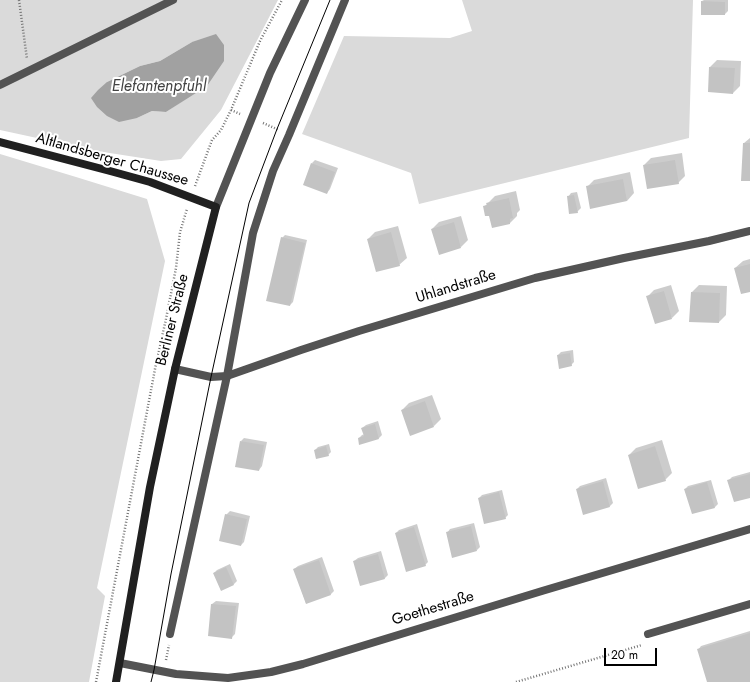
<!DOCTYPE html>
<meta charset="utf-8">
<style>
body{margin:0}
#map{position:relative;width:750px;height:682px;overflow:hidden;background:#fff;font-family:Jost,sans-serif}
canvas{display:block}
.scale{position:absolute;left:604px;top:648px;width:53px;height:18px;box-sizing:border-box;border:2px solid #000;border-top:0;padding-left:5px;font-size:12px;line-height:14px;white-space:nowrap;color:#000;-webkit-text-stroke:3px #fff;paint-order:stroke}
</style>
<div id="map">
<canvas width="750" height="682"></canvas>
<div class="scale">20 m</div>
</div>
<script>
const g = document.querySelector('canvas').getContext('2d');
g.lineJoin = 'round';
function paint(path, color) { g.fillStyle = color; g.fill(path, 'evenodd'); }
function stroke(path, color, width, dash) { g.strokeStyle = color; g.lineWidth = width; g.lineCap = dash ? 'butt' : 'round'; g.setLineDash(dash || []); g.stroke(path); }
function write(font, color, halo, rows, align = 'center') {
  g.font = font + ' Jost,sans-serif'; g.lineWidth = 4; g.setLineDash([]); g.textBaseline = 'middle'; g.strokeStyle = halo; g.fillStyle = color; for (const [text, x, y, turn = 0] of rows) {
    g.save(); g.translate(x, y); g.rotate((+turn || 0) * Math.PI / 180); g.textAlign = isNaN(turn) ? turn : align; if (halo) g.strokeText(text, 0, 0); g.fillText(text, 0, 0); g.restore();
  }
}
paint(new Path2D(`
 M0 0H278L221 110 181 159 161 161 97 151 0 130ZM192 42 184 100 166 112 152 111 137 118 107 82 140 66 160 61Z
 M462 0H693L689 138 419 204 411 173 302 134 344 36 450 38 472 31Z
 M0 154 76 177 147 199 165 261 97 588 105 596 89 682H0Z`), '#dadada');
paint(new Path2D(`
 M216 34 224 45V61L207 86 166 112 152 111 137 118 119 122 107 116 97 107 91 98 98 90 107 82 140 66 160 61 192 42Z`), '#a1a1a1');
paint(new Path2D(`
 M704 0H728V11L725 14 702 1Z
 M717 60 741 61 740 86 733 93 710 67Z
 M750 138V180L744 143Z
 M682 153 685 176 678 183 644 165 651 158Z
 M315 160 338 168 330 189 327 193 312 163Z
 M630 172 634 193 627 201 587 187 594 180Z
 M516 191 520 210 517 213V216L510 223 490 214 484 207 495 196Z
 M577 192 581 208 577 212 568 197 571 193Z
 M461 216 468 240 461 247 432 229 439 222Z
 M398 226 407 258 399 265 368 239 375 232Z
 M285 235 307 240 293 302 290 305 282 238Z
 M750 259V291L735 268 743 261Z
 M671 285 679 311 672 318 647 297 654 290Z
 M699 285 727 286 726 315 719 322 692 292Z
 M573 350 574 362 571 365 558 355 561 352Z
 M432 395 441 419 434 426 402 410 409 403Z
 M378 421 382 435 379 438H359L362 435 365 434 362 428 366 425Z
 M244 438 267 442 262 466 259 470 241 441Z
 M662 440 672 473 665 480 629 455 636 448Z
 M329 444 331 452 328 455 315 450 318 447Z
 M750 472V497L728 481 732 477Z
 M606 478 613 503 610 506 584 514 577 489 580 486Z
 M711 480 718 504 715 507 693 513 685 489 688 486Z
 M502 490 508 515 505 518 479 498 482 495Z
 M230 511 250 516 244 542 241 545 226 515Z
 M474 523 480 547 477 550 447 533 450 529Z
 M417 524 428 562 425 565 396 533 399 530Z
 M381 551 388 575 385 578 361 585 354 561 358 558Z
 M322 557 334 591 331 594 306 603 294 569 298 566Z
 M230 564 237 581 234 584 221 590 214 573 217 570Z
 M216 601 239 603 235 634 232 637 209 635 212 604Z
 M750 631V682H708L698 650 701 646Z`), '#0003');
paint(new Path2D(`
 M701 1 725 2V15H701Z
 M709 67 735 68 733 94 708 92Z
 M743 143H750V181H741Z
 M675 160 679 184 647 189 643 165Z
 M311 163 335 172 327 194 303 185Z
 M623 179 627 201 590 209 586 186Z
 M574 195 578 213 569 214 567 196Z
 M509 198 513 218 510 219V224L492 228 489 216H485L483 206 487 205 486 203Z
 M454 222 461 248 439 255 431 229Z
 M391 232 400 266 376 272 367 239Z
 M281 237 305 243 290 306 266 301Z
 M750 264V292L741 294 734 268Z
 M664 291 672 319 655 324 646 296Z
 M691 292 720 293 719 323 689 322Z
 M570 353 572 366 559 369 557 355Z
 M425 401 434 427 410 436 401 410Z
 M375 424 379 439 359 445 358 438 364 436 361 428Z
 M240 441 264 445 259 471 235 467Z
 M326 446 329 456 316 459 314 450Z
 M655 446 666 481 638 489 628 455Z
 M750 474V498L734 502 727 480Z
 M603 481 610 507 583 515 576 489Z
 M707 482 715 508 692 514 684 489Z
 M499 492 506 519 484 524 478 498Z
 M225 514 247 519 241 546 219 541Z
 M471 526 477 551 452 558 446 532Z
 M414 527 426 566 406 572 395 533Z
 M378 554 385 579 360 586 353 561Z
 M319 560 331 595 306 604 293 569Z
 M226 567 234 585 221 591 213 573Z
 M211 604 236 606 232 639 208 636Z
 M750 633V682H707L697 649Z`), '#c3c3c3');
stroke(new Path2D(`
 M19 0 27 59
 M231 110 240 114
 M263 123 279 130
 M195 186 212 140 221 130 231 110 260 41 282 0
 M166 660 169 645
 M96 682 155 369 166 319 176 268 180 232 187 209
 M516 682 642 645`), '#757575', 2.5, [1, 2]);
stroke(new Path2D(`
 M0 85 173 0
 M170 634 227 376 253 233 273 171 289 135 345 0
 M648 634 750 604`), '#535353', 8);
stroke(new Path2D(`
 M175 369 211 377 227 376 301 350 359 331 535 278 624 258 709 241 750 231`), '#535353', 8);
stroke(new Path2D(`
 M216 207 270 73 305 0
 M120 663 176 674 228 678 271 672 303 664 542 591 750 529`), '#535353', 8);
stroke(new Path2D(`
 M0 142 110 171 150 182 216 207 175 369 150 487 116 682`), '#202020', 8);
stroke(new Path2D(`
 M151 682 154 670 171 574 211 377 249 203 277 129 330 0`), '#000', 1);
write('15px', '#000', '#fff', [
 ["Altlandsberger Chaussee",112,160,16],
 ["Uhlandstraße",456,287,-17],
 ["Berliner Straße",173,320,-76],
 ["Goethestraße",433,609,-17]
]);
write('italic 16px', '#424242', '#fff', [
 ["Elefantenpfuhl",159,87]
]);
</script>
